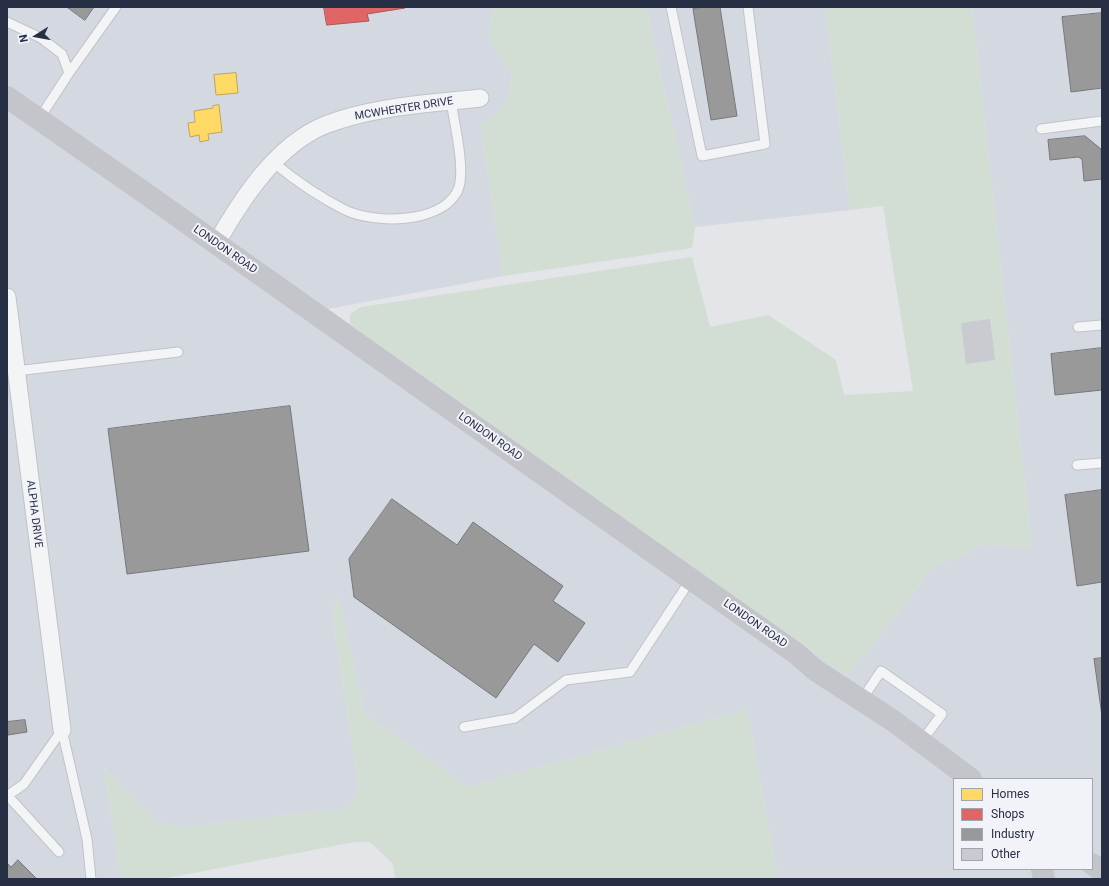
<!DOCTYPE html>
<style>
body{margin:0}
#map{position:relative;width:1109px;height:886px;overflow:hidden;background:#e3e5e9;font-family:Roboto,sans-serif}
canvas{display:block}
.frame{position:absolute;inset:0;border:8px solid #272f45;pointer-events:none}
.legend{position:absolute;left:953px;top:778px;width:140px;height:92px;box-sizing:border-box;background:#f1f3f8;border:1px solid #a0a5b0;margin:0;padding:5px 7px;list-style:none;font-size:12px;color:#272f45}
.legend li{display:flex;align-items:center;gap:8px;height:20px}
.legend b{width:20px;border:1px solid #a0a5b0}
.north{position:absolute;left:16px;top:16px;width:40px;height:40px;-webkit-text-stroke:3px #f1f3f8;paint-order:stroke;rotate:259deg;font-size:11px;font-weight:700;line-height:16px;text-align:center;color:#272f45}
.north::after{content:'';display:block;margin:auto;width:14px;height:18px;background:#272f45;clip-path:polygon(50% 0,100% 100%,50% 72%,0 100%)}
</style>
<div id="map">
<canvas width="1109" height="886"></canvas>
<div class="frame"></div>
<ul class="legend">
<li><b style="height:11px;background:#ffd966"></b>Homes</li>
<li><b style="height:11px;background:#e06666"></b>Shops</li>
<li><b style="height:11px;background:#999"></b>Industry</li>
<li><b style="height:11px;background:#c9cbd0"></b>Other</li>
</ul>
<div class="north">N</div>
</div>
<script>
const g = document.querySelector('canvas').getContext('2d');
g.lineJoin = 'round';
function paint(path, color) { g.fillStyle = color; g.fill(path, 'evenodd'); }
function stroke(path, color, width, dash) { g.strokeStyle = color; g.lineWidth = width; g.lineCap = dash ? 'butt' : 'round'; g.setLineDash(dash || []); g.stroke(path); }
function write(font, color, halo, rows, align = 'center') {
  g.font = font + ' Roboto,sans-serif'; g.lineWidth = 4; g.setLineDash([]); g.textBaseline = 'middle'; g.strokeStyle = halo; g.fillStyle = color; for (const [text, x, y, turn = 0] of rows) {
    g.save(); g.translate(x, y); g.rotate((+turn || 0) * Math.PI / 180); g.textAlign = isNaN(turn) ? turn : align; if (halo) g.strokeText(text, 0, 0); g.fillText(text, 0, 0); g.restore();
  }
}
paint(new Path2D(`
 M7 7H493L488 36 512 75 507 104 480 126 504 276 328 309 847 676 934 567 983 546 1032 547 972 7H1102V879H778L747 709 468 787 365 714 338 595 332 612 359 788 349 808 181 827 159 823 104 768 121 879H7ZM954 779H1092V869H954Z
 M646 7H825L850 210 695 227Z`), '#d4d8e0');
paint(new Path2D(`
 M493 7H646L695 227 692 248 504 276 480 126 507 104 512 76 488 36Z
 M825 7H972L1032 547 983 546 934 567 847 676 350 324V314L361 307 692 257 710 327 768 315 836 360 844 395 913 391 883 206 850 210Z
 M338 594 365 714 468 787 747 709 778 879H395L393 864 370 842H355L162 879H121L104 768 159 823 181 827 349 808 359 788 332 611Z`), '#d2ddd3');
const homes = new Path2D(`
 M236 73 238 93 216 95 214 75Z
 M219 105 222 132 208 134 209 140 200 142 199 135 190 137 188 123 195 122 194 111 213 108V106Z`);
paint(homes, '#ffd966');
stroke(homes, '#bea65c', 1);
const shops = new Path2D(`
 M324 7H405V8L367 14 369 21 327 25Z`);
paint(shops, '#e06666');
stroke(shops, '#a8565c', 1);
const industry = new Path2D(`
 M67 7H94L85 20Z
 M705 7H720L737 116 711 120 693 9Z
 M1102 13V88L1071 92 1062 17Z
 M1085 136 1101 149 1102 179 1084 181 1082 159 1078 157 1050 160 1048 140Z
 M1102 348V390L1055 395 1051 354Z
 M290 406 309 551 127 574 108 429Z
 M1102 490V582L1077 586 1065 495Z
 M392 499 457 545 473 522 563 586 553 601 585 623 558 662 534 644 496 698 354 597 349 559Z
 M1102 658V716L1094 659Z
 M25 720 27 732 8 735 7 722Z
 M18 860 37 879H7V863L11 867Z`);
paint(industry, '#999');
stroke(industry, '#777980', 1);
paint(new Path2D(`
 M990 319 995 360 966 364 961 323Z`), '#c9cbd0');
const lane = new Path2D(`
 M671 7 702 156 765 144 748 7
 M7 22 41 38 62 54 69 73 39 119
 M69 73 116 7
 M1041 129 1102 121
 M274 163C296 181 319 197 345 210 375 224 439 224 457 192 467 174 454 122 451 101
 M1078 327 1102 325
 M16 371 178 352
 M1077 465 1102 463
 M861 701 881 671 942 714 921 742
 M464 727 515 718 566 680 630 672 691 579
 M62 730 87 839 91 879
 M7 796 24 784 62 730
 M8 796 59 852`);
const street = new Path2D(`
 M216 244C241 200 276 145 325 125 373 106 429 104 480 98
 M7 297 62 730`);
stroke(lane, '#c1c3c7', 11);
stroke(street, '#c1c3c7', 19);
stroke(lane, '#f3f4f6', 9);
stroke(street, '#f3f4f6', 17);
stroke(new Path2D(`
 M7 97 142 191 797 654 815 670 892 720 971 779
 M1092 864 1102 871
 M1042 869 1044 879`), '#c3c5ca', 22);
write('11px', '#272f45', '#f1f3f8', [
 ["MCWHERTER DRIVE",404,109,-9],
 ["LONDON ROAD",225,250,35],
 ["LONDON ROAD",490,437,35],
 ["ALPHA DRIVE",34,514,83],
 ["LONDON ROAD",755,624,35]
]);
</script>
